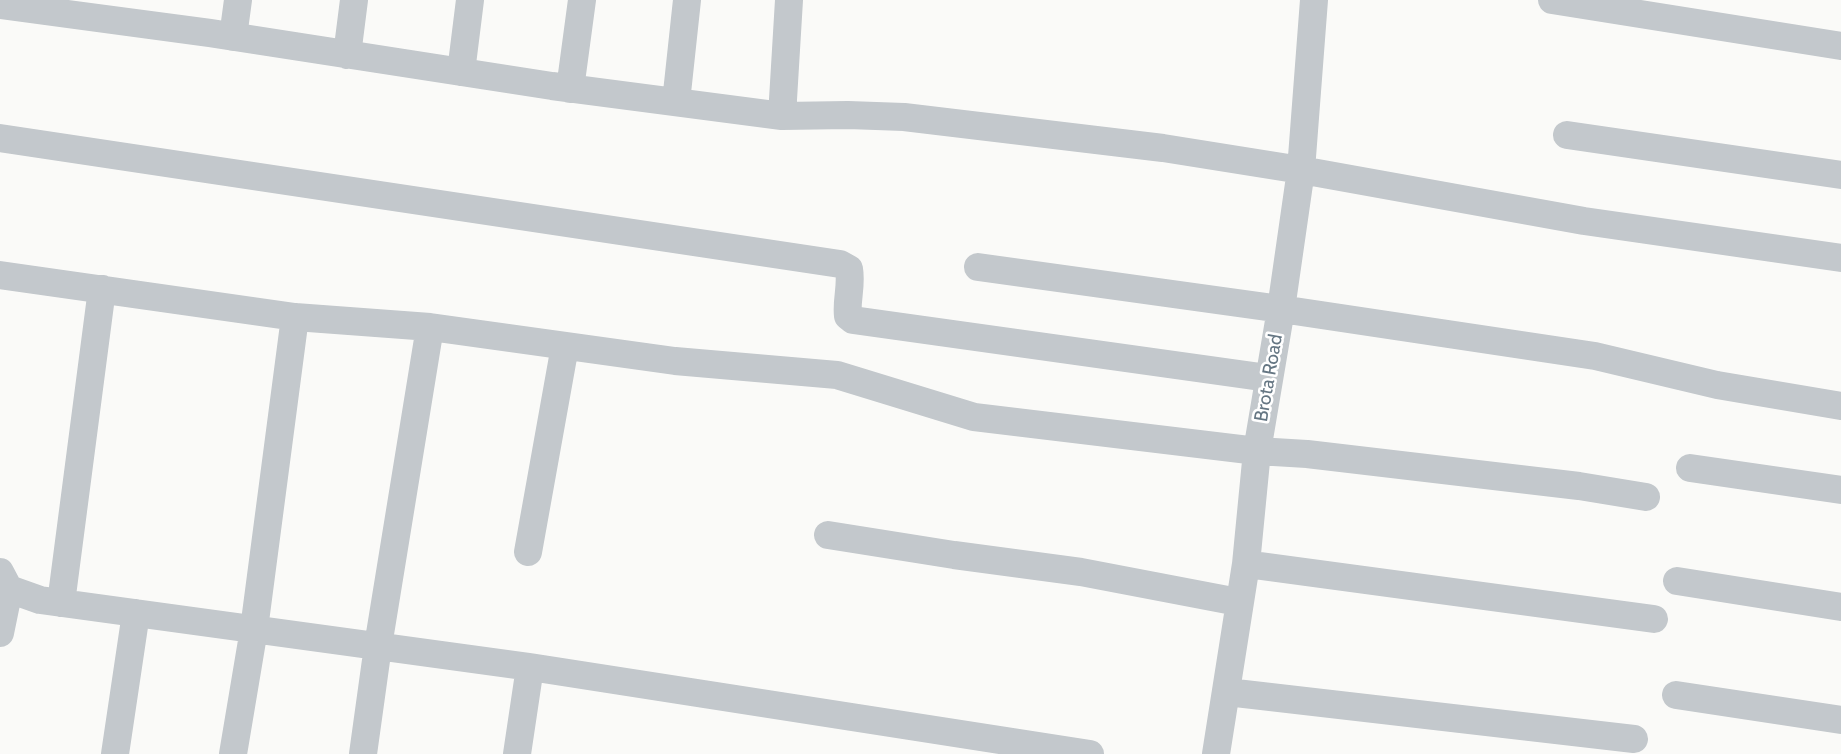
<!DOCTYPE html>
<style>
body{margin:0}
canvas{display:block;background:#fafaf8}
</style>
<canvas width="1841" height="754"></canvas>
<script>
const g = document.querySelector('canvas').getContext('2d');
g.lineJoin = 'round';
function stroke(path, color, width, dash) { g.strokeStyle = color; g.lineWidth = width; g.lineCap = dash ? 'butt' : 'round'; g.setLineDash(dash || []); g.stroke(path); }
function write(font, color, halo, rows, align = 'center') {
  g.font = font + ' Cabin,sans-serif'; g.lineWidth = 5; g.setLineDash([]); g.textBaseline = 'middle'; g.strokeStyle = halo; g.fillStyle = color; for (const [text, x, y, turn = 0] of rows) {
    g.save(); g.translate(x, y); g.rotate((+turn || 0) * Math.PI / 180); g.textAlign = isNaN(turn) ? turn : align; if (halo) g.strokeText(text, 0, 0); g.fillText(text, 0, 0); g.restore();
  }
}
stroke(new Path2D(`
 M1552 0 1841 46
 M0 5 210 33 552 86 782 116 848 115 904 117 1163 148 1301 170 1584 221 1841 258
 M233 37 238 0
 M347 55 354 0
 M461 72 470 0
 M570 89 582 0
 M676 102 687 0
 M782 116 789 0
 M1567 135 1841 175
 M0 138 840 264 849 269C852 286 846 300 848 316L853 320 1268 378
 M978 267 1281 309 1595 356 1717 385 1841 406
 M0 275 295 317 430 327 675 361 837 375 974 417 1257 451 1307 454 1579 486 1646 497
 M1690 468 1841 490
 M828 535 954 555 1081 572 1238 602
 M528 552 565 346
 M1246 564 1654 619
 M0 572 9 589 0 633
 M1677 581 1841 607
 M9 589 40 600 530 667 1090 754
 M61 603 102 289
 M1227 692 1634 739
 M1676 695 1841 720
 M115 754 136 613
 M233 754 254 629 295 317
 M363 754 378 646 430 327
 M517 754 530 667
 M1216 754 1246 564 1257 451 1281 309 1301 170 1314 0`), '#c3c8cc', 28);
write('19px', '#657683', '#fff', [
 ["Brota Road",1269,378,-80]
]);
</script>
